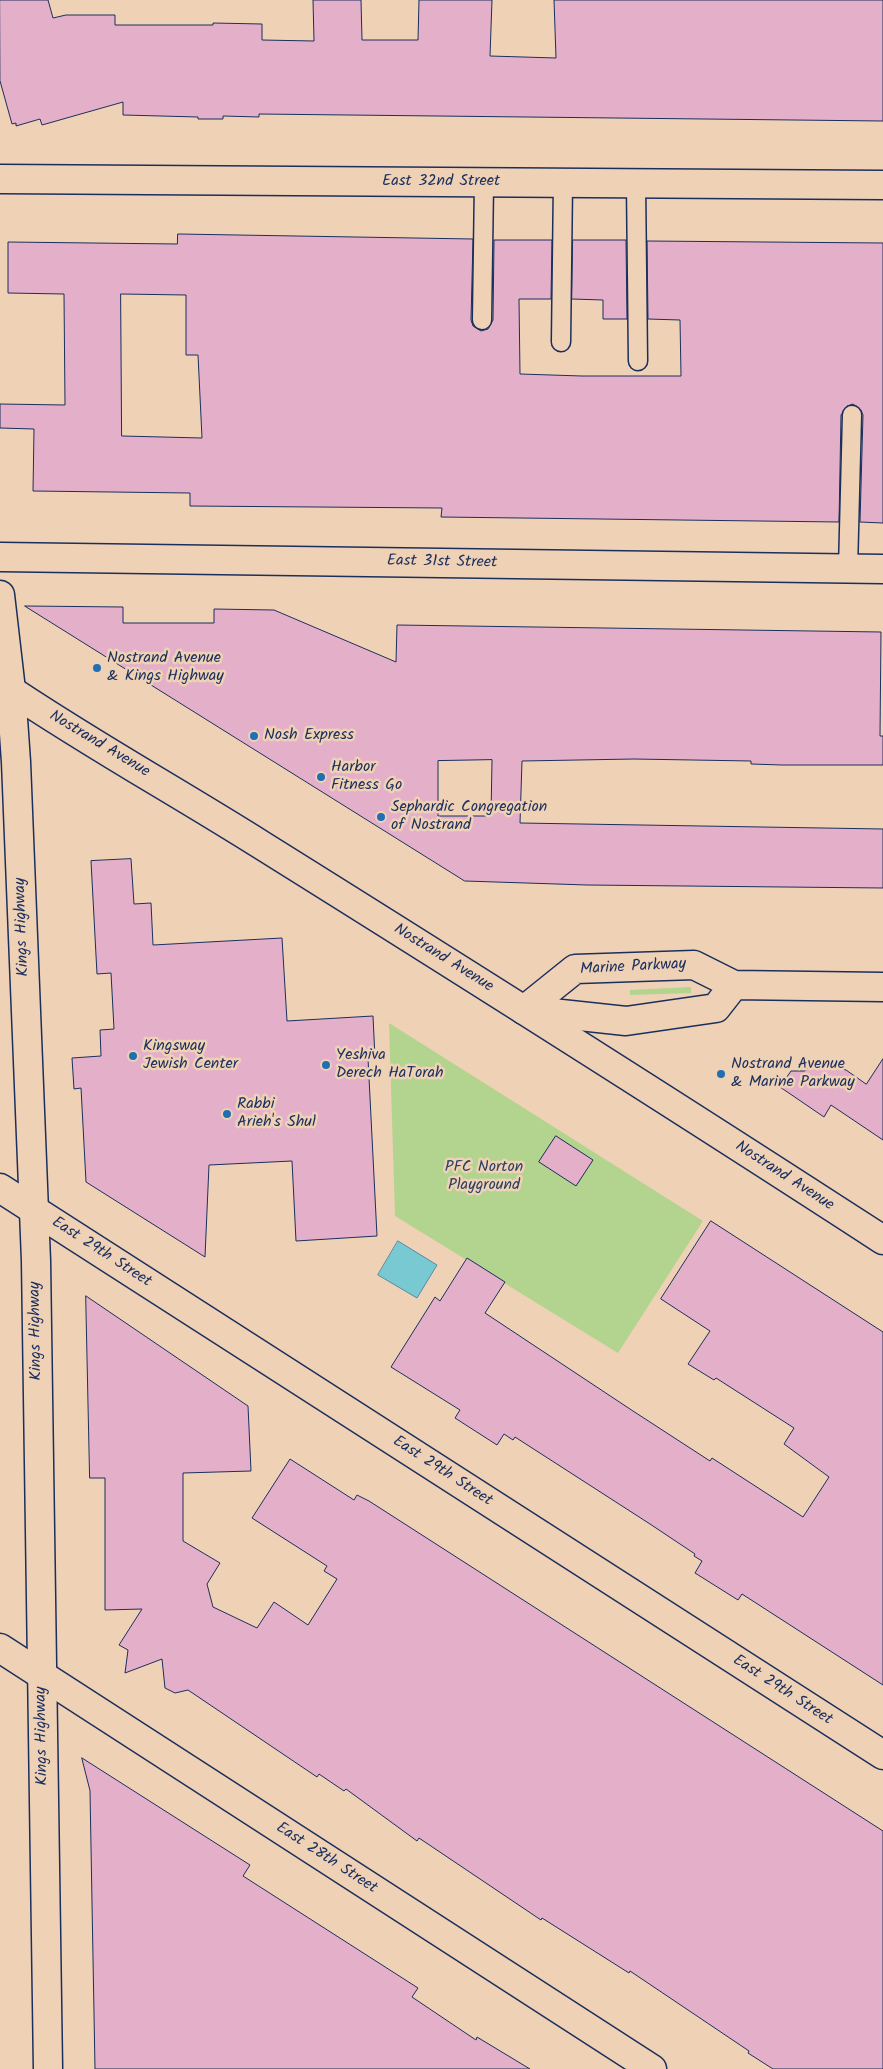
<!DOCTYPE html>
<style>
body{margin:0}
canvas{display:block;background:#efd1b5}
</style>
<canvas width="883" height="2069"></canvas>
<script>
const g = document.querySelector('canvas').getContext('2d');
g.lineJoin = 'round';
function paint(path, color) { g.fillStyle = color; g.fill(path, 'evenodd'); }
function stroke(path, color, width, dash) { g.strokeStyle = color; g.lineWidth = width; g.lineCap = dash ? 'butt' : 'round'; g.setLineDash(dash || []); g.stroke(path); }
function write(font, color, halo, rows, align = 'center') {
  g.font = font + ' Kalam,sans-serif'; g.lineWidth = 5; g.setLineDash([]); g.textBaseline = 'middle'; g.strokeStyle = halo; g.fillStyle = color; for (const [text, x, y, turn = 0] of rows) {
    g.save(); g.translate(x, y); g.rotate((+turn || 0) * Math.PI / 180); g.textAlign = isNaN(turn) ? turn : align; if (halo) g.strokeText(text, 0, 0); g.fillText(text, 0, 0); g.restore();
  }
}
paint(new Path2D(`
 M691 987V993L630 995V990Z
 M389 1023 703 1221 618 1353 395 1216Z`), '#b3d48e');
const water = new Path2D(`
 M398 1241 437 1265 417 1298 378 1275Z`);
paint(water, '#78c9d1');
stroke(water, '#538ba3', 1);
const building = new Path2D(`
 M0 0H48L53 18 66 15H115V25H213V23L262 24V40L314 41 313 0H361L362 40H418L419 0H492L490 56 556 58 554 0H883V121L259 114V117L223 116V119H198V117L123 115V102L42 125 40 119 16 126V123L12 124 0 81Z
 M178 234 473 239 471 320 473 326 481 331 488 329 493 320 494 240H552L551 299H519L520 374 582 376H681L680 320 648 319 647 241 883 243V523L860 522 863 415 861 410 853 404 847 406 841 415 839 522 441 517 442 508 190 506V493L33 491 34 429 0 428V404L65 405 64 294 8 293V242L177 244ZM121 294 186 295V355H198L202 438 122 436Z
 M573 240H626L627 319H603V300L572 299Z
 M25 606 123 607V623H214V609L274 610 396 662 397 625 881 632 880 736H883V765H782L751 764V761L634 759 522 761 520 823 883 829V888L587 885 465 881ZM492 760 491 816H438V761Z
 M131 859 134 904 151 903 153 945 282 938 287 1021 373 1016 375 1058H368L377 1236 296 1241 292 1161 209 1165 205 1257 86 1182 81 1088 74 1089 72 1058 101 1056 100 1030 114 1029 111 973 97 974 91 861Z
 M883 1059V1140L831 1105 824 1117 780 1087 791 1071H805L812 1062 846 1070 866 1084Z
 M556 1136 593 1160 576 1186 539 1162Z
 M711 1221 883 1332V1685L742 1594 738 1600 695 1573 702 1561 694 1556 695 1554 650 1524 515 1437 513 1440 504 1434 497 1445 455 1418 460 1410 391 1367 435 1297 440 1301 467 1258 505 1282 485 1313 633 1411 710 1461 712 1458 803 1517 829 1477 784 1444 794 1428 716 1378 714 1380 688 1364 710 1331 661 1299Z
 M86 1296 248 1406 251 1471 183 1473V1541L220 1563 207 1584 213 1607 257 1628 274 1602 308 1625 337 1579 324 1571 327 1566 252 1518 290 1459 354 1500 357 1495 369 1501 883 1831V2069H773L748 2053 749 2051 630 1971 629 1973 542 1918 541 1920 419 1838 417 1841 346 1789 344 1791 319 1774 317 1777 188 1690 175 1693 165 1688 162 1659 125 1673 128 1650 119 1645 142 1609 105 1610V1478H90Z
 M82 1758 250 1865 243 1876 418 1988 412 1997 476 2040 477 2037 530 2069H95L90 1791Z`);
paint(building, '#e4afc8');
stroke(building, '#1b2f5e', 1);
const service = new Path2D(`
 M636 183 638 361
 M482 320 484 183
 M561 342 563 183
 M848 569 852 415`);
const minor = new Path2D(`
 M0 179 883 185
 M0 557 883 569
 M524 1010 575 969 694 965 734 985 883 987
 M524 1010 626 1021 716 1008 734 985
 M0 1188 883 1755
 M0 1648 652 2069`);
const tertiary = new Path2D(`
 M0 595 11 690 16 762 36 1261 48 2069`);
const secondary = new Path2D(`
 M0 683C85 741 176 791 263 846 471 976 678 1107 883 1240`);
stroke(service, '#1b2f5e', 21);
stroke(minor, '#1b2f5e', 31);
stroke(tertiary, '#1b2f5e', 31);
stroke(secondary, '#1b2f5e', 31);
stroke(service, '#efd1b5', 18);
stroke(minor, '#efd1b5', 28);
stroke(tertiary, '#efd1b5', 28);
stroke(secondary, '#efd1b5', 28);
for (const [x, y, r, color] of [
 [97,668,5,"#1f6fb2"],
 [254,736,5,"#1f6fb2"],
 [321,777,5,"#1f6fb2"],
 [381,817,5,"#1f6fb2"],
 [133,1056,5,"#1f6fb2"],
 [326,1065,5,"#1f6fb2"],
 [721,1074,5,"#1f6fb2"],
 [227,1114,5,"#1f6fb2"]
]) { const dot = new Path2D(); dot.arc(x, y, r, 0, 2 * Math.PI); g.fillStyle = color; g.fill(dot); stroke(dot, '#efd1b5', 2); }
write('16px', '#1b2f5e', '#efd1b5', [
 ["East 32nd Street",441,182],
 ["East 31st Street",442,563,1],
 ["Nostrand Avenue",99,745,31],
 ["Kings Highway",23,927,-92],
 ["Nostrand Avenue",443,959,32],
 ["Marine Parkway",633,968,-3],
 ["Nostrand Avenue",784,1177,33],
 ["East 29th Street",101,1253,33],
 ["Kings Highway",37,1331,-91],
 ["East 29th Street",442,1472,33],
 ["East 29th Street",782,1691,33],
 ["Kings Highway",43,1736,-91],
 ["East 28th Street",326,1859,33]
]);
write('16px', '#1b2f5e', '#efd1b5', [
 ["Nostrand Avenue",107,659],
 ["& Kings Highway",107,677],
 ["Nosh Express",264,736],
 ["Harbor",331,768],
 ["Fitness Go",331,786],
 ["Sephardic Congregation",391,808],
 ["of Nostrand",391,826],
 ["Kingsway",143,1047],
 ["Jewish Center",143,1065],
 ["Yeshiva",336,1056],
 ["Derech HaTorah",336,1074],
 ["Nostrand Avenue",731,1065],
 ["& Marine Parkway",731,1083],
 ["Rabbi",237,1105],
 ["Arieh's Shul",237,1123]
], 'left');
write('16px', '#2a4063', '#efd1b5', [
 ["PFC Norton",484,1168],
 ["Playground",484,1186]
]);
</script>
